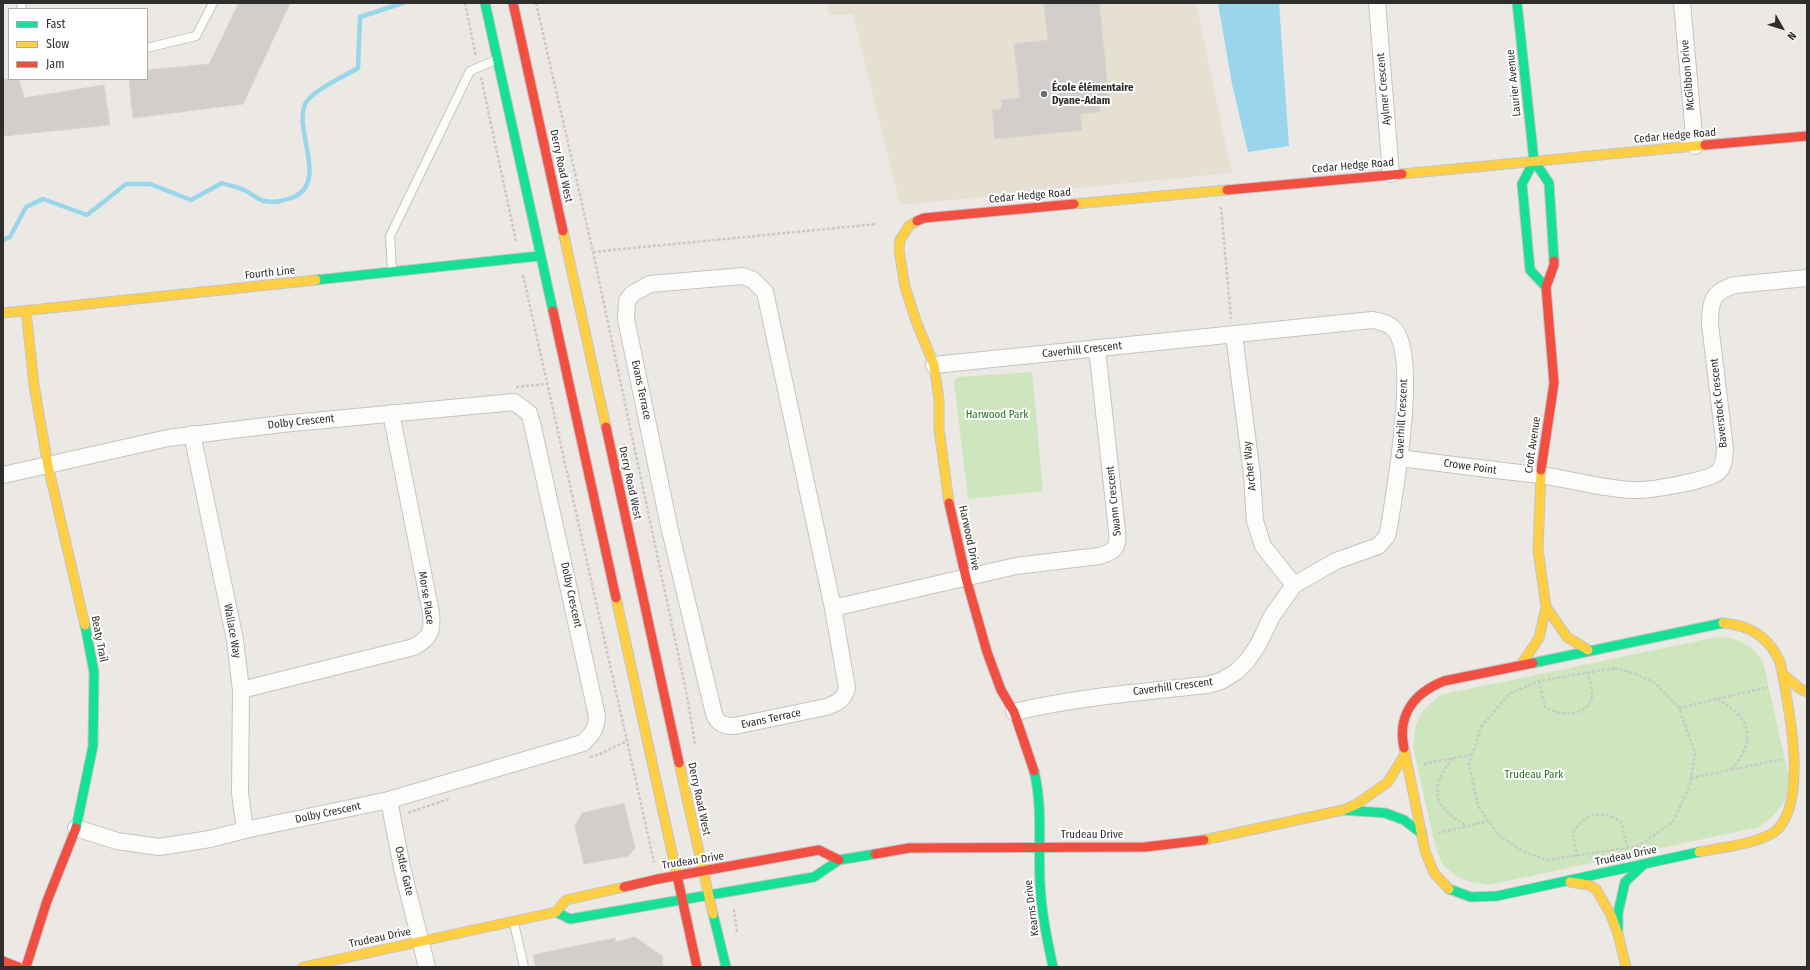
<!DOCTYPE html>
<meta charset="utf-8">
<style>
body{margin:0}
#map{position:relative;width:1810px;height:970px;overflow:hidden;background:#ece8e4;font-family:"Fira Sans Condensed",sans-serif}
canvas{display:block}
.frame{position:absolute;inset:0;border:4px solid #2e2e2e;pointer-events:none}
.legend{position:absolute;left:8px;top:8px;width:140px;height:72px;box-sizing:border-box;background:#fff;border:1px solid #ababab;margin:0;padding:5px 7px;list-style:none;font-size:12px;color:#2e2e2e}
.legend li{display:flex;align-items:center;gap:8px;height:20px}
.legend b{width:20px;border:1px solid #ababab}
.north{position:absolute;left:1762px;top:8px;width:40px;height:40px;-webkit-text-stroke:3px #fff;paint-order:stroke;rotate:129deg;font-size:11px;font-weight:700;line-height:16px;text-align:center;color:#2e2e2e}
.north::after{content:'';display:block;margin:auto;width:14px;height:18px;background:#2e2e2e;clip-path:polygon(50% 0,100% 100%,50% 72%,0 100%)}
</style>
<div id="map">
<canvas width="1810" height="970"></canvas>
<div class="frame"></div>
<ul class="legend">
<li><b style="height:5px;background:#16e098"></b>Fast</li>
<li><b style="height:5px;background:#ffcf43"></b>Slow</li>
<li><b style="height:5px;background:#f24e42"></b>Jam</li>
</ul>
<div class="north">N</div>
</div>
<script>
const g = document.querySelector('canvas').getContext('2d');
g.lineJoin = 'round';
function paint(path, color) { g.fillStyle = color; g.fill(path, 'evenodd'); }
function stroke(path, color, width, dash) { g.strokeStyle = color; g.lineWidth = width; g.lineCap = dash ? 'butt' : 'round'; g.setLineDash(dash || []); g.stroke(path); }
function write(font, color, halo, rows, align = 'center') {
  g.font = font + ' "Fira Sans Condensed",sans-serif'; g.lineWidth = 4; g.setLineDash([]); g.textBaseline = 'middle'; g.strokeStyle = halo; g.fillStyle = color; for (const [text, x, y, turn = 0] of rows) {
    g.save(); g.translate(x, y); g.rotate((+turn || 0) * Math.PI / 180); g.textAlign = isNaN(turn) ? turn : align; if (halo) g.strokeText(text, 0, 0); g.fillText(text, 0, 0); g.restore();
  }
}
paint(new Path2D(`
 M827 3H1196L1232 173 900 205 853 14 829 15Z`), '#e6e0d3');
paint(new Path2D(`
 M1032 372 1043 491 968 499 954 381 958 377Z
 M1728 637 1740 641 1753 649 1763 662 1790 782C1785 805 1777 814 1759 827L1489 885 1472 882 1457 877 1442 864 1435 845 1413 747 1416 724 1424 710 1440 695 1712 638Z`), '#cee6be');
paint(new Path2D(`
 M1218 3H1279L1289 146 1248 152 1232 84Z`), '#99d6ec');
stroke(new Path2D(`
 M3 240 10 237 26 207 43 199 87 215 126 184H150L191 200 222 183C230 186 239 187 246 191 252 194 258 200 264 201 276 203 283 201 294 197 330 181 290 125 307 101 317 88 343 77 358 68L360 17 403 3`), '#99d6ec', 4.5);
const building = new Path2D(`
 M239 3H290L243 104 133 118 129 79H147V70L209 64Z
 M1044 3H1099L1109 98 1099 99 1100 112 1080 114 1082 130 995 139 992 110 1002 109 1001 100 1020 98 1014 44 1048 40Z
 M3 79H19L24 98 104 85 110 125 3 136Z
 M624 804 635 847 629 856 584 864 575 826 582 813Z
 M635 937 662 956 663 967H536L533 955 615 938V942Z`);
paint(building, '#d1cecb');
stroke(building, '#d7d4d0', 1);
const lane = new Path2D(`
 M21 3 22 9
 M147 48 196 36 213 3
 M392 271 390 236 470 71 496 60
 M514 923 524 967`);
const street = new Path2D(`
 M1377 3 1391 174
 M1682 3 1695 146
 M743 276 753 280 765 292 833 608 847 688C844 700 837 703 826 707L735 726C722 726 716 723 713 710L669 526 626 319 627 301 632 294 650 284Z
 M1234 335 1252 475 1255 521 1263 546 1294 585
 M934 365 1372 320C1380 321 1388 323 1394 329 1419 356 1395 490 1389 527L1387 536 1378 546 1336 561 1294 585 1272 616 1258 645 1247 661 1236 672 1221 681 1207 685C1142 692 1078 697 1014 712
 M192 434 235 640 241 690 240 793 245 830
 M1400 458C1447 464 1493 470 1540 475 1571 479 1601 489 1633 490 1648 491 1708 481 1718 472 1725 466 1724 457 1725 449L1710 324C1710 301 1712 292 1735 285L1807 278
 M3 475 168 438 282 424 514 402 529 413 532 423 597 716C596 730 593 733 583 743L389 800 245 830 210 839 159 847 117 841 76 828
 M833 608 1016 566 1099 556C1115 552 1119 547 1117 531L1097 348
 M241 690 414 647C430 638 433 632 431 613L391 413
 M389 800 402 868 427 967`);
const fast = new Path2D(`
 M485 3 553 311
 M1517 3 1534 161 1549 183 1554 261
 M1534 161 1522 184 1530 270 1546 287
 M316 280 539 256
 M1533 663 1723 623
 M1034 771C1043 807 1038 845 1040 882 1041 911 1047 939 1053 967
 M1343 810 1385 813 1404 820 1422 834
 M76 828 93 746 94 672 85 625
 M1449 889 1471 897 1497 896 1699 852
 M556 912 570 919 814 877 839 860 875 854
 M713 914 726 967
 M1618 929V913L1625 882 1643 865`);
const slow = new Path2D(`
 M1402 174 1705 145
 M1074 204 1227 190
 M917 221 909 226 900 240 899 250 905 287 916 321 934 365 939 400V429L949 503
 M563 231 606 427
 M26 311 34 385 48 466 85 625
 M3 313 316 280
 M1541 470 1538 550 1546 607 1567 637 1588 650
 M616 598 678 880
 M1521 665 1539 638 1546 607
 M1783 674 1799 688 1807 692
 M1404 748 1425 851 1434 873 1449 889
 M679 763 713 914
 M1204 840 1343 810 1357 804 1388 782 1405 754
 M1699 852C1723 847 1751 845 1773 833 1810 807 1789 706 1780 662 1769 637 1750 625 1723 623
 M1570 882 1589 885 1596 889 1611 915 1618 934 1626 967
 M303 967 556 912 566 900 624 887`);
const jam = new Path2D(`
 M513 3 563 231
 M1705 145 1807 136
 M1227 190 1402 174
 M917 221 924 218 1074 204
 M553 311 616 598
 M606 427 679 763
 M1541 470 1554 383 1546 287 1554 265V261
 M949 503 966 578 987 652 1001 690 1014 712 1034 771
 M1404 748C1397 715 1414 693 1444 681L1533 663
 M875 854 909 848 1145 847 1204 840
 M678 880 697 967
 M624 887 658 879 819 850 839 860
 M3 961 18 967
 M26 967 47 901 76 828`);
stroke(lane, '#c5c4c5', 10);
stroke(street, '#c5c4c5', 18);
stroke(fast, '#c5c4c5', 11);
stroke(slow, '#c5c4c5', 11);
stroke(jam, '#c5c4c5', 11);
stroke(new Path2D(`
 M465 3 476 57
 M536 3 593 252 687 696 695 744
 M481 77 516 241
 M1221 207 1231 319
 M593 252 877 224
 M523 275 654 862
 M516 387 547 384
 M1615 668 1636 674 1655 683 1679 708 1695 753 1690 785 1673 822 1638 846 1547 860 1524 852 1498 835 1478 806 1469 765 1481 727 1509 694 1539 681Z
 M1539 681 1545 707C1559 716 1587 718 1592 697 1593 690 1589 679 1588 672
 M1717 699C1751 718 1758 739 1731 770
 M1679 708 1768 687
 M590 757 598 755 627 741
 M1453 758C1428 789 1433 807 1467 826
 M1424 764 1473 754
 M1691 778 1784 759
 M408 813 449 799
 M1438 833 1488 821
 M1577 857 1573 833C1584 813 1602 809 1621 822L1627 846
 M734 909 737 932`), '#c9c9c8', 2.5, [3, 2]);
stroke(lane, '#fcfcfb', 8);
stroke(street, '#fcfcfb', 16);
stroke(fast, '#16e098', 9);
stroke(slow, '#ffcf43', 9);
stroke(jam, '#f24e42', 9);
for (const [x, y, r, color] of [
 [1044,94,4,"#706f6e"]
]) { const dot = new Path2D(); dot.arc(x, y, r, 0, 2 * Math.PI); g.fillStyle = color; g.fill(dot); stroke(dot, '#fff', 1.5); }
write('11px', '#2e2e2e', '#fff', [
 ["McGibbon Drive",1688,75,-95],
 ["Laurier Avenue",1514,83,-96],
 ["Aylmer Crescent",1384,89,-95],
 ["Cedar Hedge Road",1675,136,-5],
 ["Derry Road West",561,166,78],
 ["Cedar Hedge Road",1353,166,-5],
 ["Cedar Hedge Road",1030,196,-5],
 ["Fourth Line",270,273,-6],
 ["Caverhill Crescent",1082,350,-6],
 ["Evans Terrace",641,390,78],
 ["Baverstock Crescent",1719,403,-96],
 ["Caverhill Crescent",1402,419,-87],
 ["Dolby Crescent",301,422,-6],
 ["Croft Avenue",1533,445,-82],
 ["Archer Way",1250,466,-96],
 ["Crowe Point",1470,467,8],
 ["Derry Road West",630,483,78],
 ["Swann Crescent",1114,501,-96],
 ["Harwood Drive",969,538,78],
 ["Dolby Crescent",571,595,78],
 ["Morse Place",426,598,81],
 ["Wallace Way",232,631,80],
 ["Beaty Trail",99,639,79],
 ["Caverhill Crescent",1173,687,-7],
 ["Evans Terrace",771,719,-12],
 ["Derry Road West",699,799,78],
 ["Dolby Crescent",328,813,-12],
 ["Trudeau Drive",1092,835],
 ["Trudeau Drive",1626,856,-12],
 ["Trudeau Drive",693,861,-9],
 ["Ostler Gate",404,871,77],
 ["Kearns Drive",1032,908,-97],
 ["Trudeau Drive",380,938,-12]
]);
write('bold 11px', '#2e2e2e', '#fff', [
 ["École élémentaire",1052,88],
 ["Dyane-Adam",1052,101]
], 'left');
write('11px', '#2c6e1b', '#fff', [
 ["Harwood Park",997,415],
 ["Trudeau Park",1534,775]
]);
</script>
